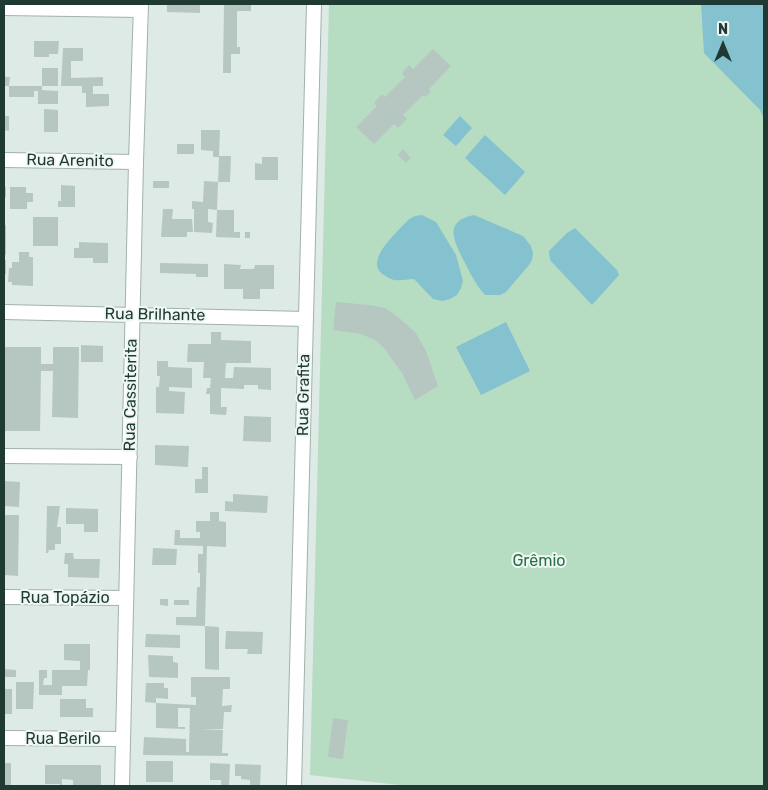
<!DOCTYPE html>
<meta charset="utf-8">
<style>
body{margin:0}
#map{position:relative;width:768px;height:790px;overflow:hidden;background:#deeae5;font-family:Rubik,sans-serif}
canvas{display:block}
.frame{position:absolute;inset:0;border:5px solid #1f3933;pointer-events:none}
.north{position:absolute;left:698px;top:20px;width:50px;height:50px;-webkit-text-stroke:4px #eef7f3;paint-order:stroke;rotate:0deg;font-size:14px;font-weight:700;line-height:20px;text-align:center;color:#1f3933}
.north::after{content:'';display:block;margin:auto;width:18px;height:22px;background:#1f3933;clip-path:polygon(50% 0,100% 100%,50% 72%,0 100%)}
</style>
<div id="map">
<canvas width="768" height="790"></canvas>
<div class="frame"></div>
<div class="north">N</div>
</div>
<script>
const g = document.querySelector('canvas').getContext('2d');
g.lineJoin = 'round';
function paint(path, color) { g.fillStyle = color; g.fill(path, 'evenodd'); }
function stroke(path, color, width, dash) { g.strokeStyle = color; g.lineWidth = width; g.lineCap = dash ? 'butt' : 'round'; g.setLineDash(dash || []); g.stroke(path); }
function write(font, color, halo, rows, align = 'center') {
  g.font = font + ' Rubik,sans-serif'; g.lineWidth = 4; g.setLineDash([]); g.textBaseline = 'middle'; g.strokeStyle = halo; g.fillStyle = color; for (const [text, x, y, turn = 0] of rows) {
    g.save(); g.translate(x, y); g.rotate((+turn || 0) * Math.PI / 180); g.textAlign = isNaN(turn) ? turn : align; if (halo) g.strokeText(text, 0, 0); g.fillText(text, 0, 0); g.restore();
  }
}
paint(new Path2D(`
 M329 4H764V786H409L310 775Z`), '#b6dcc2');
paint(new Path2D(`
 M701 4H764V119L760 110 704 53Z
 M460 116 472 128 456 146 443 135Z
 M485 135 525 172 505 195 465 158Z
 M422 215 436 222 456 255 463 281 461 288 457 295 450 299 442 301 433 299 414 279C407 279 401 281 394 280 390 279 387 277 384 275 362 261 399 231 409 219L415 216Z
 M474 215 523 236 531 246 533 253 532 260 529 265 506 292 500 295H485C476 285 470 273 464 261 454 241 443 221 474 215Z
 M575 228 617 270 619 275 592 305 550 260 549 251 567 233Z
 M506 322 530 371 481 395 456 347Z`), '#84c2d0');
paint(new Path2D(`
 M167 4H200V13L167 12Z
 M224 4H251V11H237V47H240V54H231V73H223Z
 M34 41H59L58 54H49V57H34Z
 M63 48H83V61H71V78L103 77V86H93V94H109V106L86 107V93H82V86H61Z
 M433 49 451 66 429 89 431 92 425 97 423 95 403 115 407 119 398 128 394 124 374 144 356 127 377 106 374 103 382 94 385 97 405 77 402 73 409 65 413 69Z
 M42 68H58V86H42Z
 M4 77H10L9 86H42V90L58 91V104H38V91H34V97H9V86H4Z
 M44 109 58 110V132H44Z
 M4 116H9V131L4 130Z
 M201 130H220L219 156H231L230 182H218L219 157H213V151L201 150Z
 M177 144H194V154H177Z
 M403 149 411 158 406 163 398 155Z
 M262 157H278V180H255V163L262 164Z
 M153 181H169V188H153Z
 M204 181 218 182 217 210H234V232H240V238L216 237 217 210 208 209V222L213 223 212 233 194 232V209H192V201L203 202Z
 M61 185 75 186V207H58V201H61Z
 M4 187H6V197H4Z
 M10 187H26V193H33V202H27V209H10Z
 M163 209H173L172 219H192L193 232H187V237H161Z
 M33 217H58V246H33Z
 M4 225H6V255H4Z
 M245 232H250V238H245Z
 M79 242 108 243V263H93V258H74V248H79Z
 M19 252H29V257H33V286L12 285V282H8L9 268H12V262H19Z
 M4 260H6V274H4Z
 M160 263 208 264V277H196V274L160 273Z
 M224 264 241 265 240 269H254L255 265H274V289H260V299H243V289H224Z
 M336 302 369 305 385 308 398 317 415 332 426 351 438 386 415 400 402 373 384 348 375 340 361 334 333 330Z
 M211 332H221V340L251 341V363H226L225 378H233L234 367 271 368V390L258 389V385H244V389L221 388V407H227L226 415 210 414V394H206L207 388H210L211 378H203L204 362H187L188 344H211Z
 M81 345 103 346V362H81Z
 M4 347H41V364H53V347H79L78 418 52 417 53 371H41L40 431H4Z
 M157 361H168V367L192 368V388L169 387V391L185 392 184 414 156 413V387H159L160 376H157Z
 M244 416 271 417V442L243 441Z
 M155 445 189 446 188 467 155 465Z
 M202 467H208V493H195V479H202Z
 M4 481 20 482 19 507 4 506Z
 M233 494 268 496 267 513 225 511V501L233 502Z
 M47 506H60L57 527H61V544H55V550H49L48 553H46Z
 M66 508 98 509V532H84V524H66Z
 M210 512H219V521L226 522V547L207 546 205 626 176 625V617H196L197 587H200V573H198V554H203V546L174 545 175 530H180V538H200V532H196V521H210Z
 M4 515H19L18 576 4 575Z
 M153 548 177 549 176 565H152Z
 M65 553H73L74 559H100L99 578 68 577V564H64Z
 M160 599H168V606L160 605Z
 M174 600H189V605H174Z
 M205 626 219 627V670L205 669Z
 M226 631 263 632 262 654H247L248 649H225Z
 M146 634 180 635V648L145 647Z
 M64 644H90V670H88L87 686H62V695H39V670H47V678H44L43 685H52V670H80V661L64 660Z
 M148 655 173 656V662L178 663V678L149 677Z
 M4 669 16 670V677H4Z
 M191 677H230V689H223L222 706 232 705 231 712H224L223 729H200L223 730 222 753H228V756L143 755 144 737 186 739V752H189L190 708H178V727H185V729L156 728V703L196 705V697H191Z
 M16 682H34L33 709H16Z
 M146 683H164V688H168V699L156 698V703L145 702Z
 M4 689H12V714H4Z
 M60 699H86V708H93V717H60Z
 M333 718 348 720 343 759 328 757Z
 M146 761H173V782H146Z
 M4 763H11V786H4Z
 M210 763 230 764 229 786H221V780H210Z
 M235 764 261 765 260 786H250V780L241 779V776H235Z
 M45 765H101V786H73V780L62 779V786H60V784H45Z`), '#b6c7c1');
const minor = new Path2D(`
 M4 8 141 10
 M4 160 136 162
 M4 312 306 319
 M4 456 130 457
 M4 597 126 598
 M4 738 122 739
 M122 786 136 162 141 4
 M294 786 314 4`);
stroke(minor, '#a1b1ac', 16);
stroke(minor, '#fff', 14);
write('16px', '#1f3933', '#eef7f3', [
 ["Rua Arenito",70,161,1],
 ["Rua Brilhante",155,315,1],
 ["Rua Cassiterita",131,395,-89],
 ["Rua Grafita",304,395,-89],
 ["Rua Topázio",65,598],
 ["Rua Berilo",63,739]
]);
write('16px', '#297048', '#eef7f3', [
 ["Grêmio",539,561]
]);
</script>
